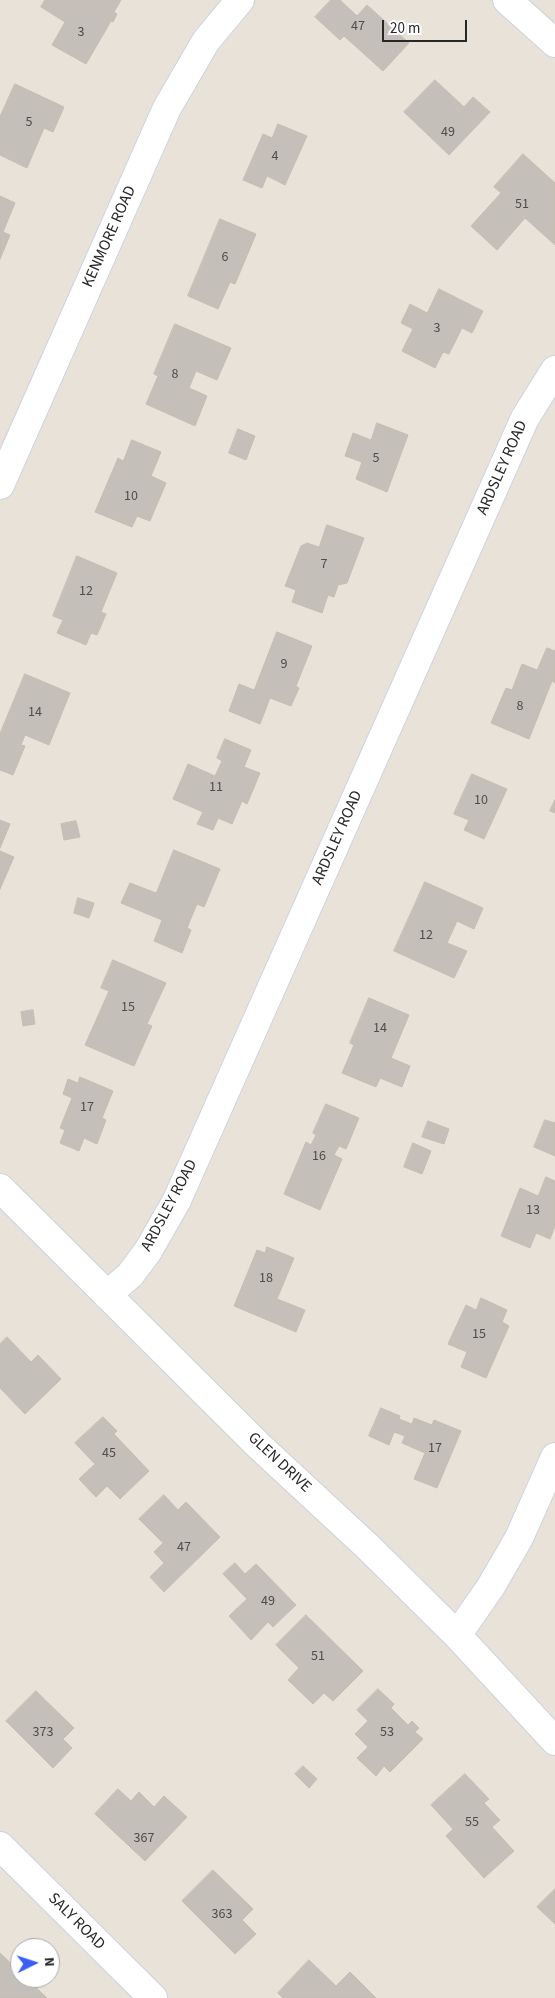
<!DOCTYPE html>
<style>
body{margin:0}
#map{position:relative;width:555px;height:1998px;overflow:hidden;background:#e9e2d8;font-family:"Source Sans 3",sans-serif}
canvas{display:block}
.north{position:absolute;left:10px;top:1938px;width:50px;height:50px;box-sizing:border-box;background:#fff;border:1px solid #a9a9a9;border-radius:50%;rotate:86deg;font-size:14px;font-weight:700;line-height:20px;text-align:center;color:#272727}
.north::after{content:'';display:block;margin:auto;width:18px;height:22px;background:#3b5ff4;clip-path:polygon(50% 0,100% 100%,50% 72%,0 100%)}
.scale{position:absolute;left:382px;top:20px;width:85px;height:22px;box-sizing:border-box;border:2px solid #272727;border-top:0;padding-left:6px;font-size:15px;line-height:18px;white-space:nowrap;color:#272727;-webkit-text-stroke:4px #fff;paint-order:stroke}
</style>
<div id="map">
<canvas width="555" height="1998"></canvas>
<div class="north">N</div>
<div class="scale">20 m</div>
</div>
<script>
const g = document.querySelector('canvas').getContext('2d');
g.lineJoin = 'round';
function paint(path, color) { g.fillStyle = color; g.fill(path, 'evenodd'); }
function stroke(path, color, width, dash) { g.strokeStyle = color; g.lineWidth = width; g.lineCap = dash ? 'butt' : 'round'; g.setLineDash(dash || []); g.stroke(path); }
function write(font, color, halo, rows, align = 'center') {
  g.font = font + ' "Source Sans 3",sans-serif'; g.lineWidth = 4.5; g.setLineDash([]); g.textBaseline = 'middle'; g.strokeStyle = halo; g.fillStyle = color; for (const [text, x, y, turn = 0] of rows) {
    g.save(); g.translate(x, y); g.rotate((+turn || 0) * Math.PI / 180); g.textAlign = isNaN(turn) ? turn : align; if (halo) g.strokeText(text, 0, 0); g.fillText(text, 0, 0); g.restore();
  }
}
const building = new Path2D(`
 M45 0H121L114 12 117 14 113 22 111 21 86 64 52 45 65 22 41 7Z
 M331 0H340L357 16 367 5 409 43 383 71 344 36 340 40 315 17Z
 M435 80 464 107 473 97 490 112 449 155 404 112Z
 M15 84 64 107 53 132 44 128 27 168 0 155V117Z
 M278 124 307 136 285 185 267 176 262 188 243 180 263 134 272 138Z
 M523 154 555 183V245L525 218 497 250 471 226 501 193 494 187Z
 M0 196 15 203 3 232 10 235 0 259Z
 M220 219 256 234 235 284 230 282 218 309 188 296Z
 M439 289 483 311 472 333 462 328 449 354 443 352 435 368 402 351 413 329 401 323 410 304 427 313Z
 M175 324 231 348 217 380 196 371 189 388 207 396 195 426 146 404 158 376 154 374Z
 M377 423 408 435 387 492 356 479 362 462 345 456 353 433 371 440Z
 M238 429 255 436 246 460 229 453Z
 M132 440 161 452 151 476 166 483 150 521 137 516 132 527 95 512 118 458 123 461Z
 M327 525 364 538 347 583 338 585 334 597 328 595 322 613 292 602 296 590 285 586 301 546 307 543 319 547Z
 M77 556 117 573 101 612 106 614 97 635 91 633 86 645 57 633 63 620 53 616Z
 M277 632 312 646 296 686 299 688 291 706 270 698 260 724 229 711 239 684 254 690Z
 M547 648 555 651V683L552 681 529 739 491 723 506 688 512 690 522 664 537 670Z
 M25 674 70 693 49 745 25 735 21 745 25 746 13 775 0 770V734Z
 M225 739 251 750 244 767 260 773 247 804 242 801 232 824 218 818 213 830 197 824 203 812 173 799 188 764 215 776 222 761 217 758Z
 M472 774 507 789 484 839 464 830 469 820 454 814Z
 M555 800V813L550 811Z
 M0 820 10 824 0 848Z
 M76 821 80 837 64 840 61 824Z
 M174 850 220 869 204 907 197 904 187 928 191 930 182 953 154 941 162 920 121 903 130 883 156 893Z
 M0 851 14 857 0 889Z
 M425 882 483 908 474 929 457 921 447 943 467 951 454 978 394 951Z
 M78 898 94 903 89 918 74 913Z
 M113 960 166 983 147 1024 152 1026 134 1066 85 1045 109 991 101 988Z
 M369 998 409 1015 391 1058 410 1066 402 1087 380 1078 376 1087 342 1073 354 1045 350 1043Z
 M33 1010 35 1024 23 1026 21 1012Z
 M80 1077 113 1091 102 1118 106 1120 97 1144 84 1138 79 1151 60 1143 65 1130 60 1128 72 1098 63 1094 68 1079 78 1083Z
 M326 1104 359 1118 346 1149 339 1146 334 1155 342 1159 320 1210 284 1194 306 1142 311 1145 316 1135 313 1133Z
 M545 1120 555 1123V1156L534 1147Z
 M428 1121 449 1129 444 1144 422 1137Z
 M413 1143 431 1151 422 1174 404 1167Z
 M546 1177 555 1181V1226L550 1239 536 1233 530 1248 501 1236 520 1188 538 1196Z
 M267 1247 294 1258 277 1299 305 1310 296 1332 234 1306 257 1250 265 1253Z
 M481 1298 507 1310 502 1322 509 1326 486 1378 461 1367 467 1352 448 1344 466 1305 476 1310Z
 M7 1337 31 1362 38 1355 61 1379 25 1414 0 1388V1344Z
 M381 1408 400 1416 399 1419 412 1424 414 1418 432 1425 434 1420 461 1431 437 1488 414 1479 425 1453 402 1443 405 1436 394 1432 389 1445 369 1436Z
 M103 1417 117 1431 114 1434 149 1471 120 1499 107 1486 96 1497 79 1479 95 1464 75 1443Z
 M164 1495 178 1510 186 1502 220 1537 164 1592 150 1577 164 1563 154 1552 163 1543 139 1519Z
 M235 1563 245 1574 256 1564 296 1605 273 1627 268 1622 251 1640 229 1616 247 1599 223 1574Z
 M306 1615 363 1671 333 1701 324 1693 313 1704 288 1680 299 1668 276 1645Z
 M378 1689 394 1704 391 1708 408 1725 412 1721 419 1728 415 1732 423 1739 390 1772 384 1766 376 1776 357 1758 368 1747 355 1734 368 1721 357 1710Z
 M36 1691 74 1728 63 1739 72 1748 53 1768 6 1721Z
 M303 1766 317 1779 309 1788 295 1774Z
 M465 1774 489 1799 484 1803 500 1820 492 1827 514 1851 484 1878 446 1836 453 1829 431 1805Z
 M118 1789 131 1801 139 1792 154 1807 164 1796 187 1817 145 1861 95 1814Z
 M213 1870 253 1909 242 1920 256 1934 235 1954 182 1901Z
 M555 1889V1924L537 1907Z
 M0 1953 20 1972V1978H26L47 1998H0Z
 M309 1960 336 1986 350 1972 376 1998H283L278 1993Z`);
paint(building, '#c4bfb8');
stroke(building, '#c4bdb2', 1);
const minor = new Path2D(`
 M507 0 555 43
 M0 485 167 108 206 41 240 0
 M0 1188 258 1445 367 1546 457 1635 555 1741
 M107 1295 130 1275 148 1251 177 1200 525 418 555 370
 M457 1635 490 1588 519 1538 555 1457
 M0 1846 153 1998`);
stroke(minor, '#cdd1e0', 30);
stroke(minor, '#fff', 28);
write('14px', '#4e4d4b', null, [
 ["47",358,27],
 ["3",81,33],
 ["5",29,123],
 ["49",448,133],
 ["4",275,157],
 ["51",522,205],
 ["6",225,258],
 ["3",437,329],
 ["8",175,375],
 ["5",376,459],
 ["10",131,497],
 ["7",324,565],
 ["12",86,592],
 ["9",284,665],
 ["8",520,707],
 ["14",35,713],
 ["11",216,788],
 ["10",481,801],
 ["12",426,936],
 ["15",128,1008],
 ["14",380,1029],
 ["17",87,1108],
 ["16",319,1157],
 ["13",533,1211],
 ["18",266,1279],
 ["15",479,1335],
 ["17",435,1449],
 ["45",109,1454],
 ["47",184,1548],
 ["49",268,1602],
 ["51",318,1657],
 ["373",43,1733],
 ["53",387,1733],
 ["55",472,1823],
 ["367",144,1839],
 ["363",222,1915]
]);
write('16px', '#272727', '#fff', [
 ["KENMORE ROAD",110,237,-66],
 ["ARDSLEY ROAD",503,468,-66],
 ["ARDSLEY ROAD",338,838,-66],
 ["ARDSLEY ROAD",170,1206,-62],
 ["GLEN DRIVE",279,1463,43],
 ["SALY ROAD",76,1922,45]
]);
</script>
